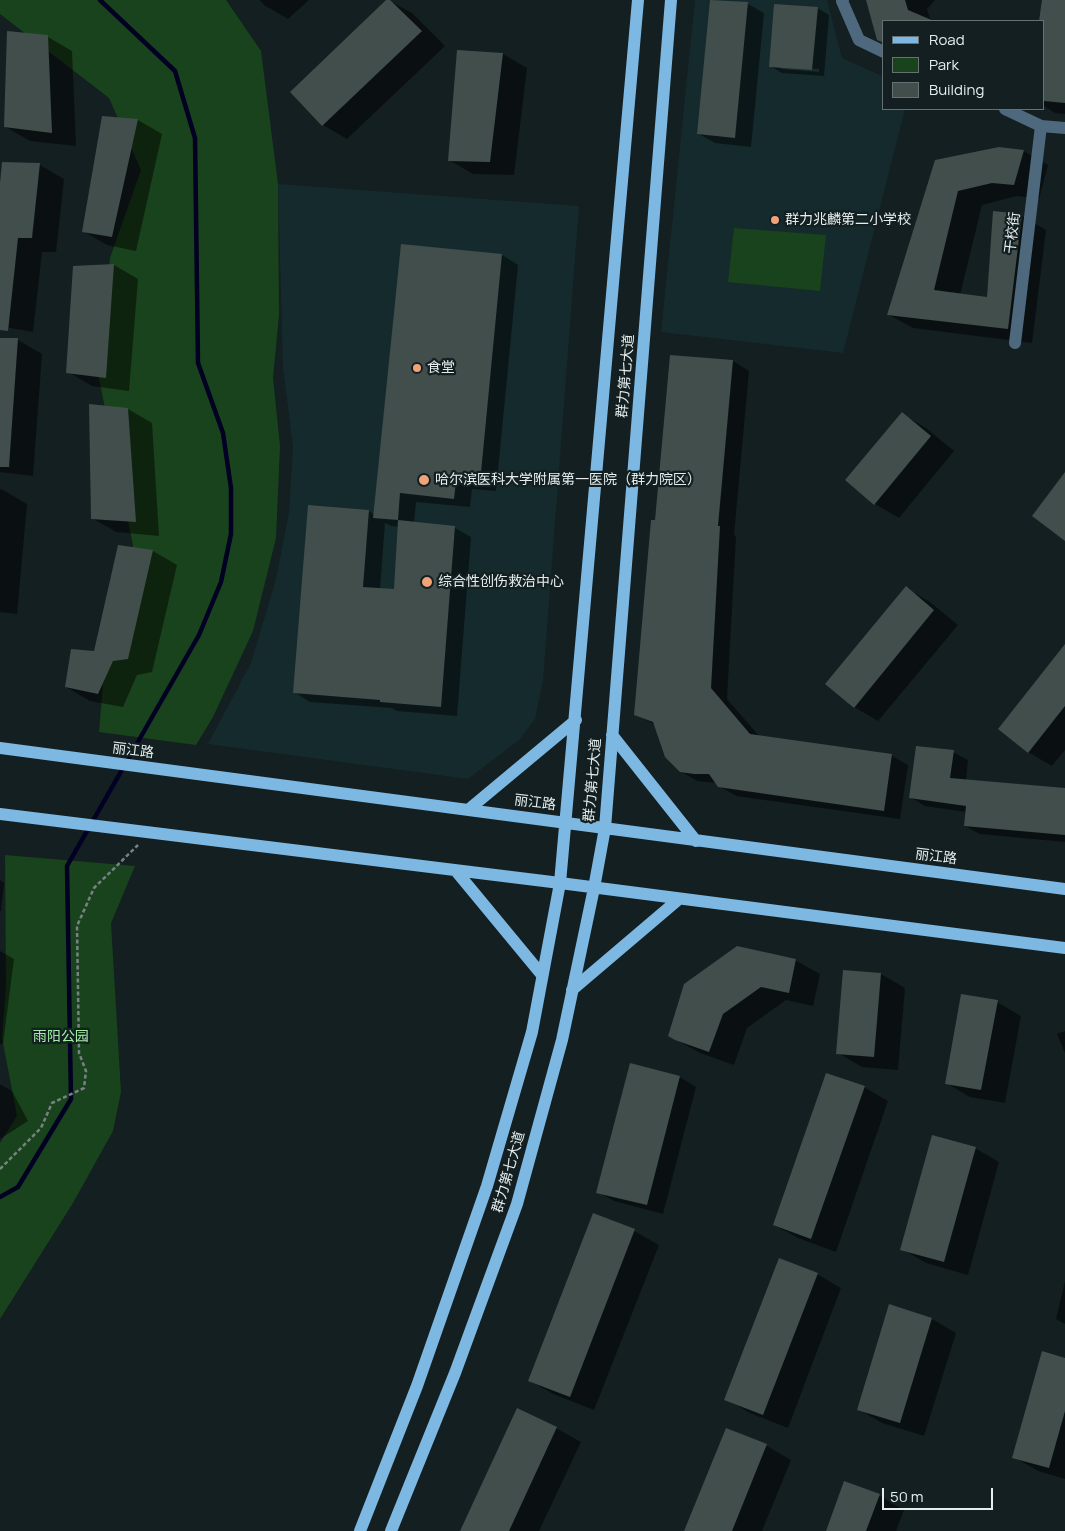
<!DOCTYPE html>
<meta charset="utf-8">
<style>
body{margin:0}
#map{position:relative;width:1065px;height:1531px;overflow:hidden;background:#131f21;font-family:Manrope,sans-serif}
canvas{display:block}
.legend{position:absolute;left:882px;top:20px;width:162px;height:90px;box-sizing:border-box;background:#131f21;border:1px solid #677173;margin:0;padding:6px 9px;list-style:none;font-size:15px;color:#e5edee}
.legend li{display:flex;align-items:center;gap:10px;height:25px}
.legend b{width:25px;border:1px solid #677173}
.scale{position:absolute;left:882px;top:1488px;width:111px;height:22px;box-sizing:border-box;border:2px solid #e5edee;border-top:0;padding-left:6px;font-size:15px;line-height:18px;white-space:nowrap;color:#e5edee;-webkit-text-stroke:4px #131f21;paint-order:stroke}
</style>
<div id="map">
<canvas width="1065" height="1531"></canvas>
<ul class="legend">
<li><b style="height:6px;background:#7cb8e2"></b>Road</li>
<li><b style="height:14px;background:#19431c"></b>Park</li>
<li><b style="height:14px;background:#414e4b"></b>Building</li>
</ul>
<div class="scale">50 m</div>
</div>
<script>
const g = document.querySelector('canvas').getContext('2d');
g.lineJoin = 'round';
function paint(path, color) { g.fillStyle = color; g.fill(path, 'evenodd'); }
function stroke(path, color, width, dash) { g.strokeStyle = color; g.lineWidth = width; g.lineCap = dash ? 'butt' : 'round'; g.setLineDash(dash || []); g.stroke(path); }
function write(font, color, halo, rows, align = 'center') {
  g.font = font + ' Manrope,"Noto Sans SC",sans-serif'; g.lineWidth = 4.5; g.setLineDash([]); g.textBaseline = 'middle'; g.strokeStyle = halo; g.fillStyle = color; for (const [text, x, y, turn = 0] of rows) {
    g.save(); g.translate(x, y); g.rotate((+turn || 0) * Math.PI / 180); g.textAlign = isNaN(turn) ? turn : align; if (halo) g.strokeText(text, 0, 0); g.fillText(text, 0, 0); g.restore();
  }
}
paint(new Path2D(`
 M695 0H827L842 58 884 77V109H905L843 353 661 332Z
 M278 184 579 206 543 681 535 719 519 740 468 779 208 744 251 663 276 579 289 512 293 447 283 367Z`), '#152a2d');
paint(new Path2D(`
 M0 0H226L261 51 278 184 279 315 273 378 280 446 276 538 253 631 213 717 196 745 99 732 104 672 133 545 98 374 110 258 141 170 109 98 0 14Z
 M734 228 826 235 820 291 728 282Z
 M5 855 135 866 111 923 121 1092 113 1131 73 1203 0 1319V1143L17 1116 2 1038 6 986Z`), '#19431c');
paint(new Path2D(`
 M260 0H309L288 19 264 5Z
 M388 0 412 13 445 46 347 139 323 125Z
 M867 0H935L927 9 931 21H884Z
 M1043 0H1065V114L1055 113 1044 106V21H1041Z
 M748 4 764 13 751 147 715 143 699 134Z
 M817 8 829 15 824 76 782 73 770 66ZM781 66 819 69V72L781 69Z
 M48 37 72 51 76 146 30 141 6 127Z
 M503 54 527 68 514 175 473 174 449 160Z
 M138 120 162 134 136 251 107 245 83 231Z
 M999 148 1024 151 1048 165 1039 199 1017 196 982 205 960 295 988 299 994 213 1022 216 1046 230 1032 343 913 328 889 315 936 162Z
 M40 165 64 179 56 252H42L33 332 0 326V194Z
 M402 246 502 255 518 265 496 491 472 489 470 507 416 502 414 523 455 528 471 537 457 716 397 711 392 708 310 702 294 692 369 511 375 515ZM385 523 391 526 399 527 395 590 380 589Z
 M114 265 138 279 129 391 92 386 68 372 74 267Z
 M0 339 18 340 42 354 33 476 0 472Z
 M733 361 749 371 734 535 736 536 727 699 760 737 892 756 908 765 900 819 736 796 719 786 717 783 697 781 680 771 656 725 636 715 656 522Z
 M128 409 152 423 159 536 116 532 92 518Z
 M902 414 926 428 954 451 899 518 875 504Z
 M0 489 3 490 27 504 17 614 0 612Z
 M119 546 153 551 177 565 152 672 137 675 123 707 90 701 66 687 95 652Z
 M906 588 930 602 958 625 878 721 854 707Z
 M1065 646V750L1052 766 1028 752Z
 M953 752 968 760 966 781 1065 789V842L980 834 965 826 966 812 925 806 910 797Z
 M0 880 4 883 1 911H0Z
 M0 951 14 959 3 1044H0Z
 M795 960 820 974 813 1006 786 1000 747 1028 734 1065 700 1053 675 1039Z
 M881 974 905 988 898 1070 862 1067 838 1053Z
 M997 1002 1021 1016 1005 1103 970 1097 946 1083Z
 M1065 1031V1053L1057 1034Z
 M680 1077 696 1087 663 1214 614 1201 598 1192Z
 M0 1084 12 1091 28 1121 0 1139Z
 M864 1087 888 1101 836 1252 798 1238 774 1225Z
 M975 1148 999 1162 968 1275 926 1263 902 1249Z
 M594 1215 634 1231 659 1245 594 1410 553 1394 529 1380Z
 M817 1274 841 1288 788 1428 750 1413 726 1399Z
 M1065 1281V1324L1056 1319Z
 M890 1306 932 1319 956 1333 924 1436 882 1423 858 1409Z
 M1065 1359V1479L1038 1471 1014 1457Z
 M556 1428 581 1442 539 1531H461Z
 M727 1429 767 1446 791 1460 762 1531H685Z
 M845 1483 880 1496 904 1510 896 1531H827Z`), '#0007');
stroke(new Path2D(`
 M0 1197 18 1187 71 1099 67 866 199 635 221 582 231 534V488L223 433 198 363 195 138 175 71 100 0`), '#020023', 4.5);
paint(new Path2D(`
 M386 0H390L422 31 322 126 290 92Z
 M710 0 748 2 735 138 697 134Z
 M866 0H905L908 10 934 21H884V43L877 40Z
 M1042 0H1065V103L1044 101V21H1039Z
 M774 4 818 7 812 70 769 67Z
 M7 31 48 35 52 133 4 127Z
 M457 50 503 53 490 162 448 161Z
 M102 116 138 119 112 237 82 232Z
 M999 147 1024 150 1014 185 992 183 958 191 934 290 987 297 993 211 1022 214 1008 329 887 315 935 160Z
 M2 162 40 163 32 238H18L8 331 0 330V183Z
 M401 244 502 254 480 483 456 481 454 499 400 493 398 520 373 518Z
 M114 264 106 378 66 373 73 266Z
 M0 338H18L9 467H0Z
 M670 355 733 360 718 526H720L711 688 750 734 892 754 884 811 718 787 709 774H694L680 772 665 757 653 722 634 715 651 520H655Z
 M89 404 128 408 136 522 91 519Z
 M902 412 931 436 874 505 845 480Z
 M1065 472V541L1032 516Z
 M308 505 369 510 363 587 394 589 398 520 455 526 441 707 380 702V700L293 693Z
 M118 545 153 550 128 659 113 661 98 694 65 687 71 649 94 651Z
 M906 586 934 610 854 708 825 684Z
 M1065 644V706L1028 753 998 729Z
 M916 746 954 750 950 778 1065 788V835L964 826 966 806 909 798Z
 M737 946 796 959 789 993 761 987 723 1014 709 1052 675 1040 668 1036 684 984Z
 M843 970 881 973 874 1057 836 1054Z
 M961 994 998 1000 981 1090 945 1084Z
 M630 1063 680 1076 647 1205 596 1193Z
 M826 1073 865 1086 811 1239 773 1225Z
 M932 1135 976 1147 944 1262 900 1250Z
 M593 1213 635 1229 570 1397 528 1381Z
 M779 1258 818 1273 763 1415 724 1400Z
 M889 1304 932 1318 900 1423 857 1410Z
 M1042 1351 1065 1358V1411L1049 1468 1012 1458Z
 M517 1408 557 1427 509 1531H460Z
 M726 1428 767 1444 732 1531H684Z
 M844 1481 880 1494 866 1531H826Z`), '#414e4b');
stroke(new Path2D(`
 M0 1169 41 1128 52 1103 84 1088 86 1071 79 1053 77 926 94 888 138 845`), '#788284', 2.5, [4, 2.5]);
stroke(new Path2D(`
 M843 0 842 1 859 40 884 52
 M1005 109 1041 126 1065 128
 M1015 343 1041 126`), '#4e697e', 12);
stroke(new Path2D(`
 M612 735 696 841
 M0 748 1065 889
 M468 810 576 720
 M0 814 560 883 1065 948
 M456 871 542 975
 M572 990 679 899
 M360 1531 417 1386 487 1186 532 1032 560 883 638 0
 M391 1531 455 1373 517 1204 562 1040 594 888 605 828 671 0`), '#7cb8e2', 12);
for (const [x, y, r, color] of [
 [775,220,5,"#f0a378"],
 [417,368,5,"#f0a378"],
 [424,480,6,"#f0a378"],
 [427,582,6,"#f0a378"]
]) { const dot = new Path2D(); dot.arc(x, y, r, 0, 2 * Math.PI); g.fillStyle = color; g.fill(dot); stroke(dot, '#131f21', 2); }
write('14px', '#e5edee', '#131f21', [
 ["群力兆麟第二小学校",785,220],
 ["食堂",427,368],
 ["哈尔滨医科大学附属第一医院（群力院区）",435,480],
 ["综合性创伤救治中心",438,582]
], 'left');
write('14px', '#e5edee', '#131f21', [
 ["干校街",1013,233,-83],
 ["群力第七大道",626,376,-85],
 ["丽江路",133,751,7],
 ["群力第七大道",593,780,-85],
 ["丽江路",535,803,7],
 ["丽江路",936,857,7],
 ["群力第七大道",509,1172,-74]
]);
write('14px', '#a0f0a2', '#131f21', [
 ["雨阳公园",61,1037]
]);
</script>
